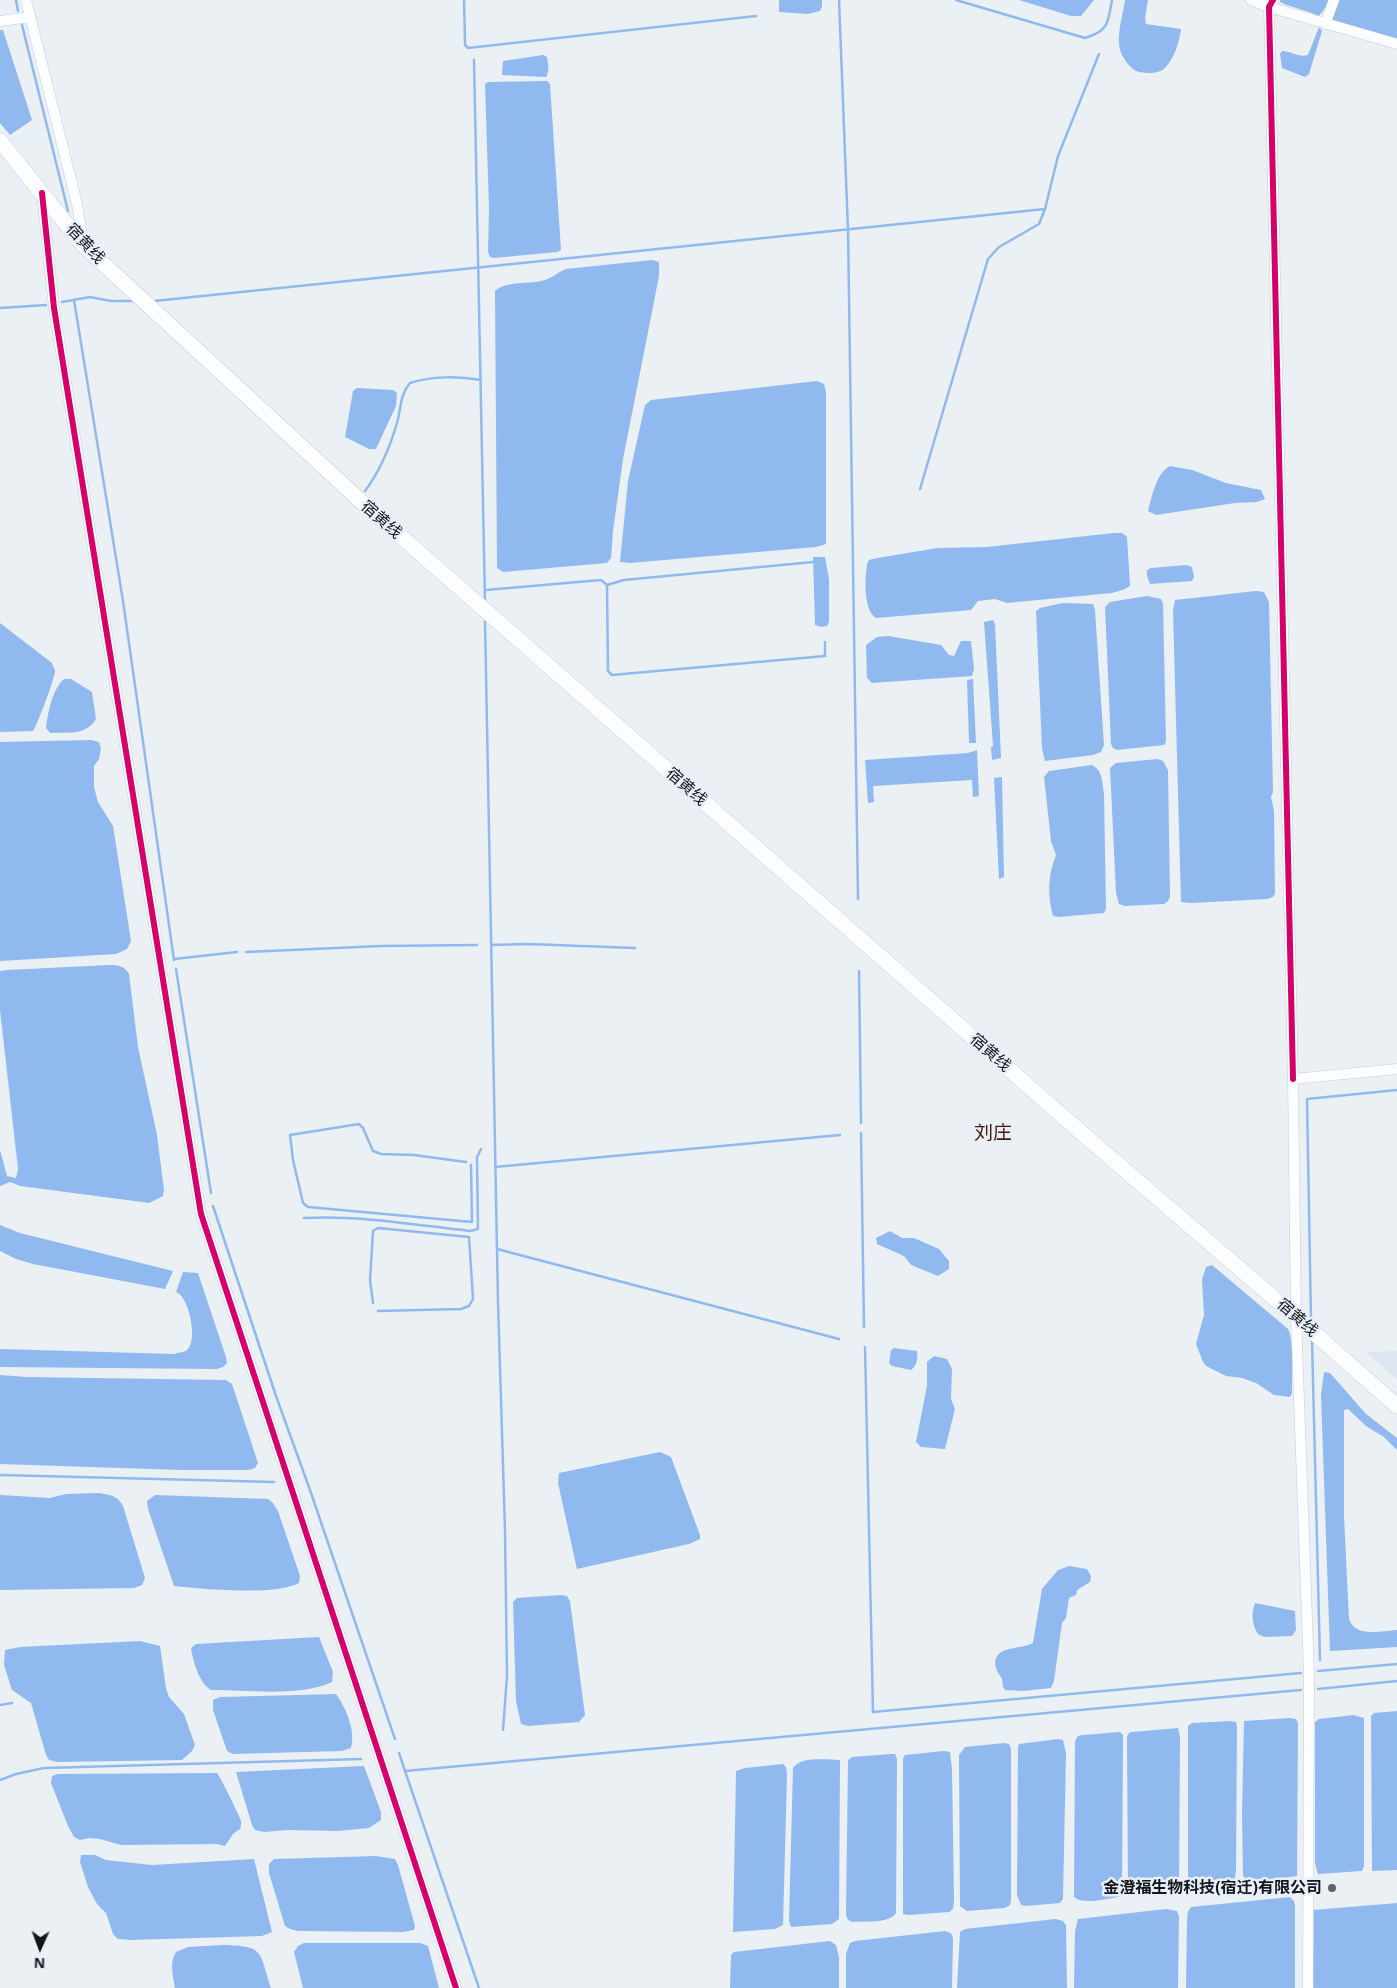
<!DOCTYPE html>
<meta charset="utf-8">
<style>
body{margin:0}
#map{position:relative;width:1397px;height:1988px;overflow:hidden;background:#ebf0f5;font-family:"Noto Sans",sans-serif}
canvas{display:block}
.north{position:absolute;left:15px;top:1923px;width:50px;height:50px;-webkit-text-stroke:4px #e7eff9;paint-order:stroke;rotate:182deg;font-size:14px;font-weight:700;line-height:20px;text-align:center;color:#131519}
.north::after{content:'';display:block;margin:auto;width:18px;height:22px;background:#131519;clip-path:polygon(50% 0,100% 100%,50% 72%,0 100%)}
</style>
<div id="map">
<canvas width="1397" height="1988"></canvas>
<div class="north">N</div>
</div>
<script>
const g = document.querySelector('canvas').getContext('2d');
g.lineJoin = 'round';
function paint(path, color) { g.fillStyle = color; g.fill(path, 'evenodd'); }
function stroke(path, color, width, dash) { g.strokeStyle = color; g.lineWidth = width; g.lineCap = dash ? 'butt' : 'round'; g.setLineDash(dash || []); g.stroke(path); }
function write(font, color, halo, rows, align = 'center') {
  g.font = font + ' "Noto Sans","Noto Sans SC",sans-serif'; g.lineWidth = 5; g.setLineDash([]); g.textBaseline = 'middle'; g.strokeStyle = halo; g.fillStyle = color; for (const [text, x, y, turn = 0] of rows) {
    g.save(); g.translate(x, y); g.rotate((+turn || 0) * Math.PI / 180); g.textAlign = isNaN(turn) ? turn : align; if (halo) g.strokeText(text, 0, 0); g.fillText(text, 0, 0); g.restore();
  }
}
paint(new Path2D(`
 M1397 1351V1379L1366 1352Z`), '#dee6f2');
paint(new Path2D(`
 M779 0H822V6L820 11 808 14 779 12Z
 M1019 0H1094L1081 16H1071Z
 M1125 0H1148L1145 18 1146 24 1181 29C1179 43 1175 57 1165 68 1160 74 1144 74 1136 71 1129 67 1122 57 1120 50 1116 35 1123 15 1125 0Z
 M1280 0H1329L1326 7 1319 16C1307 10 1289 7 1280 2Z
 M1336 0H1397V39L1330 19Z
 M1319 27 1322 31 1309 74 1305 77 1282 68 1280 54 1282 51C1291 51 1299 58 1308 55Z
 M0 30H3L32 120 10 135 0 123Z
 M543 55 547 57C548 64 550 71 546 77L502 75 503 61Z
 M547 81 550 84 561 250 557 252 494 258 490 257 488 252 489 208 485 84 488 82Z
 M652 260 659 262V276L623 459 613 531 611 558 607 563 503 572 497 568 495 291C508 280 529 285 545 280 552 278 558 272 566 269Z
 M817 381 824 384 826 392V544L816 547 630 563 620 562 628 481 645 405 651 400Z
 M357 388 393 390 397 393 396 406 376 449H369L345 437 353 391Z
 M1170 466 1192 470 1226 483 1261 490 1265 499 1257 502 1235 503 1156 515 1148 511C1152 497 1156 473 1170 466Z
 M1114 533H1122L1127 537 1130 586 1125 589 1112 593 1007 603 995 599 978 601 971 610 876 618C863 610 865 578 867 564L869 560 877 558 938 548 987 547Z
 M813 557H825L829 579V622L827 626 822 627 815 625Z
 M1186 565 1192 567 1194 577 1192 581 1150 584 1147 576V570L1151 568Z
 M1256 591 1264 592 1269 602 1273 792 1271 797 1274 811 1275 894 1273 897 1267 899 1191 903 1181 902 1173 611 1175 600Z
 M1147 596 1161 599 1163 603 1166 742 1164 745 1117 750 1113 748 1111 744 1105 607 1110 602Z
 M1063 603 1093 604 1095 610 1104 745 1101 752 1093 755 1045 761 1042 749 1036 611 1040 608Z
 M993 620 995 624 1001 758 992 760 991 747 993 746 984 622Z
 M0 623 52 663C52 664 55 670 55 670 56 676 37 725 33 731L0 732Z
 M888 636 941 645 949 655 954 656 961 641H971L974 669 972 676 872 683 867 678 866 645 877 637Z
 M64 679H71L92 692 96 719C86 736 67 732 50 733L46 728C48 712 52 690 64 679Z
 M973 679 976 743H969L967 680Z
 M91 740 99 742 101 749 99 759 94 766V787L98 802 113 826 131 941 127 949 116 954 0 961V742Z
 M977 750 979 796 973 797 972 780 873 786 874 802 868 803 865 760 968 753Z
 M1158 759 1163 761 1168 770 1170 897 1168 901 1164 904 1125 906 1119 904 1116 893 1110 768 1116 763Z
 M1092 765C1103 771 1102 782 1104 793L1106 909 1104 913 1059 917 1053 916C1047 895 1048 875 1056 855L1051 841 1044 777 1049 771Z
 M1002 777 1004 877 999 879 994 778Z
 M109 965C119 965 124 966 129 974L138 1047 157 1135 164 1190 163 1196 149 1203 142 1202 20 1186 10 1182 0 1186V1150L7 1176 16 1178 18 1169 0 1010V971L7 970Z
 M0 1225 20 1233 173 1271 165 1289 33 1264 16 1259 0 1251Z
 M890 1231 902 1238H914L939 1249 949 1261V1269L938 1276 911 1265 904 1256 877 1244 876 1238Z
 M1212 1265 1288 1329C1294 1339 1292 1379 1292 1393L1290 1397 1274 1395 1256 1383 1242 1378 1226 1376 1206 1366 1203 1362 1196 1344 1204 1315 1202 1280 1206 1267Z
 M183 1272 198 1273 226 1357 227 1363 223 1367 217 1369 0 1367V1349L174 1354C177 1353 183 1352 186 1351 198 1342 190 1307 182 1297 181 1295 178 1293 176 1292Z
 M894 1348 917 1351C918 1358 917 1366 911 1370L892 1366 889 1363 891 1350Z
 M934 1356 947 1359 952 1369 951 1399 955 1409 945 1449 921 1447 916 1442 927 1386V1362Z
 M1324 1372 1330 1373 1366 1414 1397 1438V1450L1384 1437 1366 1426 1348 1409 1344 1410V1517L1349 1619C1355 1638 1382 1631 1397 1630V1647L1330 1651 1321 1395Z
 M0 1375 27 1377 226 1380 232 1384 258 1463 255 1468 248 1470H181L0 1464Z
 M660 1452 671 1457 700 1535V1539L689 1544 577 1569 558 1483 559 1473Z
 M99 1493C111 1495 118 1496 123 1506L145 1578 142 1585 134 1588 0 1590V1495L50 1498 66 1494Z
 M155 1495 268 1499 273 1503 278 1511 300 1576 299 1583C275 1596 203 1589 174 1586L148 1509 147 1501Z
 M1069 1566 1087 1569 1091 1576 1090 1582 1077 1590 1076 1595 1069 1598 1066 1618 1062 1623 1054 1681 1051 1688 1023 1691 1005 1690C1002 1686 1003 1683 1002 1679 1000 1675 997 1672 996 1668 990 1645 1021 1650 1033 1643L1042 1589 1058 1570Z
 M561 1595 567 1596 570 1601 585 1715 579 1722 528 1726 521 1724 516 1701 513 1602 517 1598Z
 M1255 1603 1295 1611 1296 1630 1292 1636 1265 1637 1259 1635C1252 1627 1251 1613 1255 1603Z
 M319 1637 333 1672 332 1682C300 1697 247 1690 211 1690 199 1683 193 1661 191 1648L196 1644Z
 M140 1641 160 1646 166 1688 169 1697 184 1714 195 1745 192 1751 182 1760 58 1762 49 1760 46 1755 31 1703 12 1690 4 1665 5 1650 20 1647Z
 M336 1694C346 1708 356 1731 351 1748L342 1751 233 1754 227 1751 213 1710V1700L220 1697Z
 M1397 1711V1870L1372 1871 1371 1716 1374 1713Z
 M1353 1715 1364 1718V1866L1362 1871 1318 1874 1315 1863V1722L1319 1719Z
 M1290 1718 1296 1719 1298 1723 1297 1876 1250 1883 1243 1876 1242 1813 1244 1721Z
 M1231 1721 1236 1722 1237 1727 1236 1872C1235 1876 1235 1881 1232 1883 1225 1887 1196 1890 1188 1888V1726L1192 1723Z
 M1178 1728 1180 1737 1179 1887 1177 1890 1172 1893 1133 1896 1128 1890 1127 1737 1129 1733 1132 1732Z
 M1120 1732 1123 1735 1122 1895 1118 1897C1106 1899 1084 1905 1074 1897L1075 1741 1078 1736 1083 1735Z
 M1058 1739 1063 1740 1066 1753 1063 1899 1060 1903 1026 1906 1021 1905 1017 1895 1018 1747 1019 1744Z
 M1004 1743 1009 1744 1011 1749V1902L1009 1906 1004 1908 967 1911 960 1906 959 1755 965 1747Z
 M944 1751 950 1752 952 1769 954 1900 953 1909 949 1912 908 1915 903 1914V1758L905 1755Z
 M891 1754H895L897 1759 896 1913C889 1924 864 1921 852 1922L848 1920 846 1915 848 1760 852 1757Z
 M840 1760 839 1919 832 1924 791 1927 789 1921 793 1768C801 1756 827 1760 840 1760Z
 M783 1764 786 1767 787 1775 783 1925 775 1929 733 1932 736 1771 745 1768Z
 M364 1766 381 1812V1820L369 1828 338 1831 287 1830 264 1832 255 1830 252 1825 236 1772Z
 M217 1773C220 1776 239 1815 241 1821 241 1824 241 1826 240 1829L233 1834 225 1846 217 1844 121 1845 100 1839 90 1838 80 1840 74 1837 68 1826 51 1783 52 1776 58 1774Z
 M81 1855H95L106 1860 152 1865 254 1859 272 1932 262 1936 131 1940 118 1939 113 1934 106 1913 97 1904 88 1887 80 1862Z
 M376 1856 395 1859 398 1865 415 1926 414 1930 403 1932 298 1931 290 1929 285 1926 269 1873V1864L274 1859Z
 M1290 1897 1294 1901 1295 1906V1988H1186L1187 1921 1188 1911 1191 1907Z
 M1397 1903V1988H1312L1313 1910Z
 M1166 1909 1177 1911 1179 1916 1178 1988H1074L1075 1931 1078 1919Z
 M1056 1919 1063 1921 1066 1925 1067 1988H957L960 1932 965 1929Z
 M945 1931 951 1933 953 1938 952 1988H846V1954L850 1943 855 1941Z
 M830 1941 836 1945 839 1957V1988H730L731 1955 734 1952Z
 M304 1943H420L428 1946 439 1988H303L294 1952 298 1946Z
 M223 1945C265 1946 259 1951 271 1988H175C173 1975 169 1963 176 1952L188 1947Z`), '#90b9ef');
stroke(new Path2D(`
 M16 0 18 11
 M464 0 465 40V45L468 48 756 16
 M839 0 848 230 858 899
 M956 0 1085 38C1109 31 1108 22 1112 0
 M22 25 68 211
 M474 60 485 602
 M74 300 123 601 174 960
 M154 301 1045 209
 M62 302 90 297 111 301H133
 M0 308 46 305
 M920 489 988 259 999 247 1039 224 1045 209 1058 156 1099 54
 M365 491C380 471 390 447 397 423 401 409 400 394 410 383 431 376 459 376 481 380
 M813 562 624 580 607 585 608 671 612 675 825 656V642
 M486 590 601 580 607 585
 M485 621 498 1302 505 1530 507 1676 503 1730
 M491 945 528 944 635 948
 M246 952 381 946 477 945
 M174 959 237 952
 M176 969 211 1193
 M859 971 861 1123
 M861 1133 864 1327
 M466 1162 414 1155 381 1154 373 1151 363 1128 359 1124 290 1135 293 1160 303 1203 308 1207 472 1222 471 1165
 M495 1167 840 1135
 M213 1206 276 1396 310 1490 395 1739
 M304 1218C359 1215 416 1225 470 1231L478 1229 477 1157 481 1149
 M497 1249 839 1339
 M373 1303 370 1280 373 1231 378 1228 469 1237 473 1299 469 1306 461 1309 378 1311
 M1311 1320 1307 1099 1397 1090
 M1312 1340 1320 1660
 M865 1347 873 1712 1301 1673
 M0 1475 274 1482
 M1318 1671 1397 1664
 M1318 1689 1397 1681
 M0 1705 12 1703
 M399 1753 405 1771
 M0 1780 16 1774 44 1768 361 1759
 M479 1988 405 1771 1301 1690`), '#90b9ef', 2.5);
const street = new Path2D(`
 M26 0 77 204 83 242
 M1251 0 1269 7 1397 44
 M1273 0 1269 7 1293 1079
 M0 21 30 17
 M1325 24 1334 0
 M42 194 54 308 201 1214 456 1988
 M1308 1988 1309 1674 1296 1317 1293 1079 1397 1069`);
const secondary = new Path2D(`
 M0 141 84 246 365 505 1083 1134 1296 1317 1397 1406`);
stroke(street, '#c9cdd1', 11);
stroke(secondary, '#c9cdd1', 16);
stroke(street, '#fcfdfe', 10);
stroke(secondary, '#fcfdfe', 15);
stroke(new Path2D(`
 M1273 0 1269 7 1293 1079
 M42 193 54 308 201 1214 456 1988`), '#d6006c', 6);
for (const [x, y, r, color] of [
 [1332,1888,5,"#5f6266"]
]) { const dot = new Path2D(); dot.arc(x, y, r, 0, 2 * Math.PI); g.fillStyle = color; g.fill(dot); stroke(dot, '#e7eff9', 2); }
write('16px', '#131519', '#e7eff9', [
 ["宿黄线",85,244,47],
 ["宿黄线",381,520,41],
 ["宿黄线",686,787,41],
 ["宿黄线",990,1053,41],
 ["宿黄线",1297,1318,41]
]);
write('bold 16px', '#131519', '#e7eff9', [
 ["金澄福生物科技(宿迁)有限公司",1322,1888]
], 'right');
write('19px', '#491903', '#e7eff9', [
 ["刘庄",993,1134]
]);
</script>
